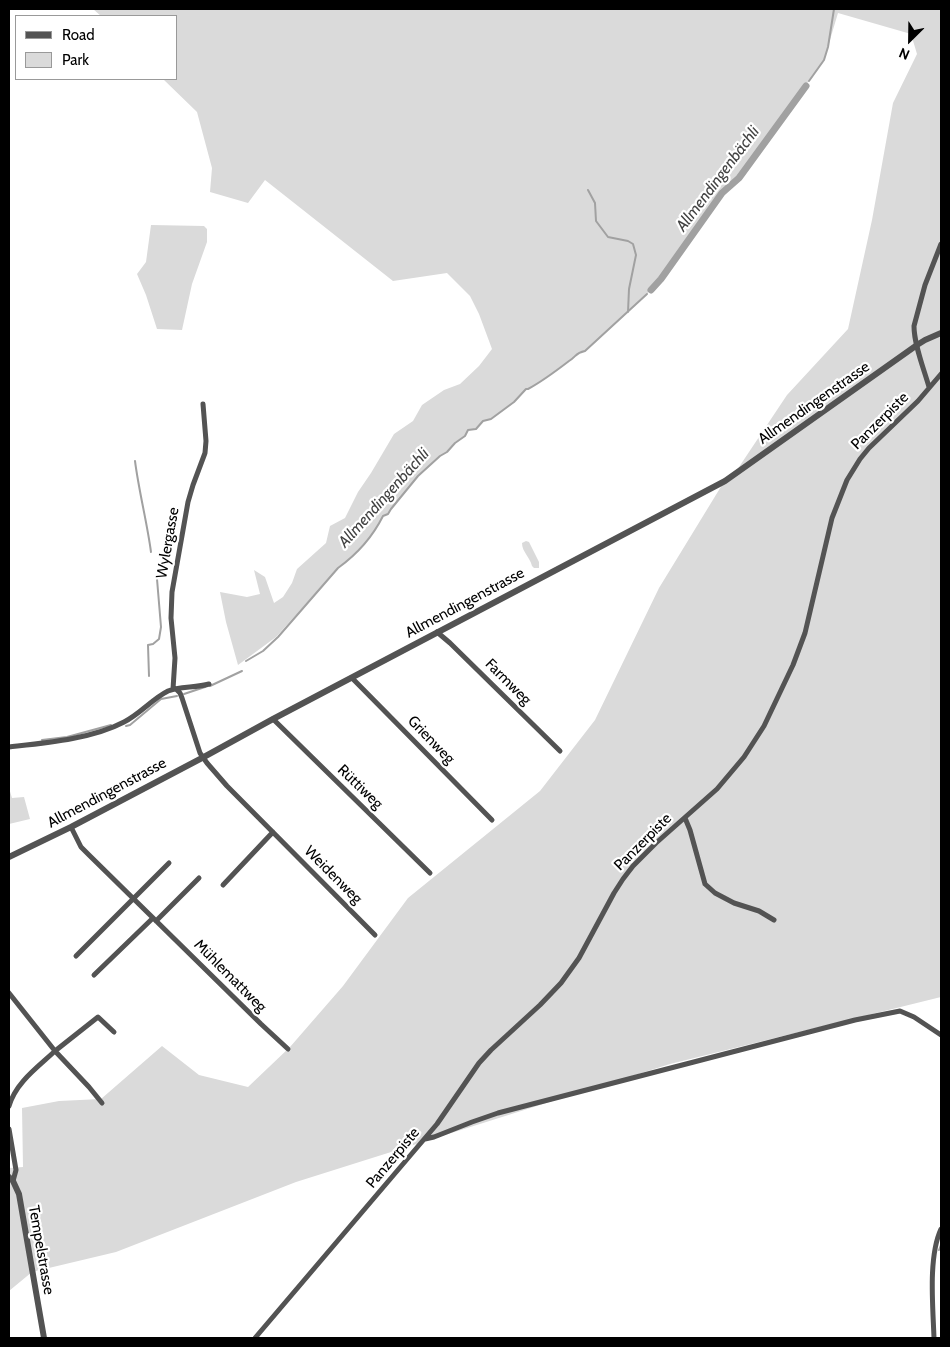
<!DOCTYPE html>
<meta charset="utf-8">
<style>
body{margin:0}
#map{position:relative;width:950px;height:1347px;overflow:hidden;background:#fff;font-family:Cabin,sans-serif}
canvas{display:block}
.frame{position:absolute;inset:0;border:10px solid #000;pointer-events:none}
.legend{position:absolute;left:15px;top:15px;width:162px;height:65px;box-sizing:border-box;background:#fff;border:1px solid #999;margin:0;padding:6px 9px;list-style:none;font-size:15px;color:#000}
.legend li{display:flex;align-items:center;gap:10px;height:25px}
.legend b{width:25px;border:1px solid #999}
.north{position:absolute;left:885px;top:15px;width:50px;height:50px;-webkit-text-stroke:4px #fff;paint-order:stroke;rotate:203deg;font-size:14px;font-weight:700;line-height:20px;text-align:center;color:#000}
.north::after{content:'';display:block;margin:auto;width:18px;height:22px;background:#000;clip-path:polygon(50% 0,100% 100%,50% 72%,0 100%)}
</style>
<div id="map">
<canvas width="950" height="1347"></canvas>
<div class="frame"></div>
<ul class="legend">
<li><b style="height:6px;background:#535353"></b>Road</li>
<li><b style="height:14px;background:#dadada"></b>Park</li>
</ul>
<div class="north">N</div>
</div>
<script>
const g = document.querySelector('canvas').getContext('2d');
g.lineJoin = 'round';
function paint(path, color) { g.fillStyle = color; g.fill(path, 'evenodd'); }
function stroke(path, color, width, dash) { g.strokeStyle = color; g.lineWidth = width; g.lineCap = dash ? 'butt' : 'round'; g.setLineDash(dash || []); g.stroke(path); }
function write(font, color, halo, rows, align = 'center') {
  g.font = font + ' Cabin,sans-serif'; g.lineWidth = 4.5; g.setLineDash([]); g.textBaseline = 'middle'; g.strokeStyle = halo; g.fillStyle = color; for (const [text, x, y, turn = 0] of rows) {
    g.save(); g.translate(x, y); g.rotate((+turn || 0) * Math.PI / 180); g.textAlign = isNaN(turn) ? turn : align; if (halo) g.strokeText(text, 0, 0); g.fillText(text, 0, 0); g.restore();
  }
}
paint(new Path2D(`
 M93 9H941V997L670 1064 296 1182 116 1252 32 1272 9 1291V1168L23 1167 22 1108 59 1101 101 1099 162 1046 199 1075 248 1087 290 1047 343 986 408 898 540 791 595 720 659 588 722 485 737 470 787 395 848 329 872 220 893 103 917 54 911 34 838 13 824 60 739 178 722 193 661 279 645 296 585 351C575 353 577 356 569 361 556 371 543 381 528 389H526L514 402 491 419 483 421 476 429 468 430 465 436 455 442 447 452 440 456 418 476 391 509 388 514 383 516C373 536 356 555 338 568L276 637 238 665 226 622 220 592 247 597 260 594 254 570 265 577 274 603 283 597 292 583 297 569 326 543 330 526 345 518 358 492 371 473 394 434 413 421 422 405 444 390 460 384 479 366 492 349 479 314 470 296 447 273 393 281 265 180 248 203 210 192 212 168 197 112 163 79H176V16H101Z
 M151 225 204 226 207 229V242L192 284 182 330 157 329 146 295 137 274 146 262Z
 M526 541 529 542 539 562V568H534L532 566C530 557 522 552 522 543Z
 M9 788 12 798 24 797 30 819 9 824Z`), '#dadada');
stroke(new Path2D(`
 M809 81 824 60 828 47 834 9
 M588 190 595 203 596 221 608 237 628 241 633 244 636 255 629 289 628 312
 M135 461C139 492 147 522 151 552
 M246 661 263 651 278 637 338 568C356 555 373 536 383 516L388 514 391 509 418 476 440 456 447 452 455 443 465 436 468 430 476 429 483 421 491 419 514 402 526 389H528C543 381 556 371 569 361 577 356 575 353 585 351L647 294
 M149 676 148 645 153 644 159 639 161 627 157 579
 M210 686 242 671
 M184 694 205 687
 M126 726 130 725 161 699 177 696
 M42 740 67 737 111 725
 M939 1250 941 1245
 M941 1272V1302`), '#a1a1a1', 2);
stroke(new Path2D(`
 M651 290 661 279 722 193 739 178 806 86`), '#a1a1a1', 7);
stroke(new Path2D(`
 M929 387C924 369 914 345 914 326L925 285 941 244
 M437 632 450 643 560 751
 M352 678 492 820
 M173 689 175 658 171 618 172 592 188 502 193 485 205 453 206 441 203 404
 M176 689 180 693 182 698 200 753 207 763 227 786 375 935
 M273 719 430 873
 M9 747C45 743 92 739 124 722 140 714 152 699 168 691 179 686 196 688 209 684
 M685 818 690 830 705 884 715 893 734 903 759 911 774 920
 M71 827 81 847 89 855 261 1024 288 1049
 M223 885 273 832
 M156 921 199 878
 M76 956 169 863
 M94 975 153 918
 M9 993 55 1051C38 1067 16 1082 9 1106
 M102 1103 89 1087 55 1051 98 1017 114 1032
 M9 1129 16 1170 13 1181
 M425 1139 434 1137 472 1122 498 1113 855 1020 900 1011 914 1017 941 1035
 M255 1338 437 1124 479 1063 491 1050 540 1005 561 983 579 958 614 893 623 879 633 866 656 843 717 789 744 757 764 726 793 665 805 633 832 518 847 480 860 459 869 448 918 401 941 374
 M934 1338C933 1307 928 1257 941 1229`), '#535353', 5);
stroke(new Path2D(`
 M9 857 71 827 202 758 273 719 725 481 917 345 925 340 941 333
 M9 1177 13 1181 19 1194 44 1338`), '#535353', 6);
write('15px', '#000', '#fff', [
 ["Allmendingenstrasse",814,403,-35],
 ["Panzerpiste",880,421,-45],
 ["Wylergasse",168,543,-80],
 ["Allmendingenstrasse",465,603,-28],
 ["Farmweg",508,682,45],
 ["Grienweg",431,740,46],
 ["Rüttiweg",360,787,44],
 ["Allmendingenstrasse",107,793,-28],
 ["Panzerpiste",643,842,-45],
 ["Weidenweg",333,875,45],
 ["Mühlemattweg",230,976,45],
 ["Panzerpiste",393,1158,-50],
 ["Tempelstrasse",41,1250,80]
]);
write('italic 16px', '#424242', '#fff', [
 ["Allmendingenbächli",718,179,-53],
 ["Allmendingenbächli",384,498,-48]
]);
</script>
